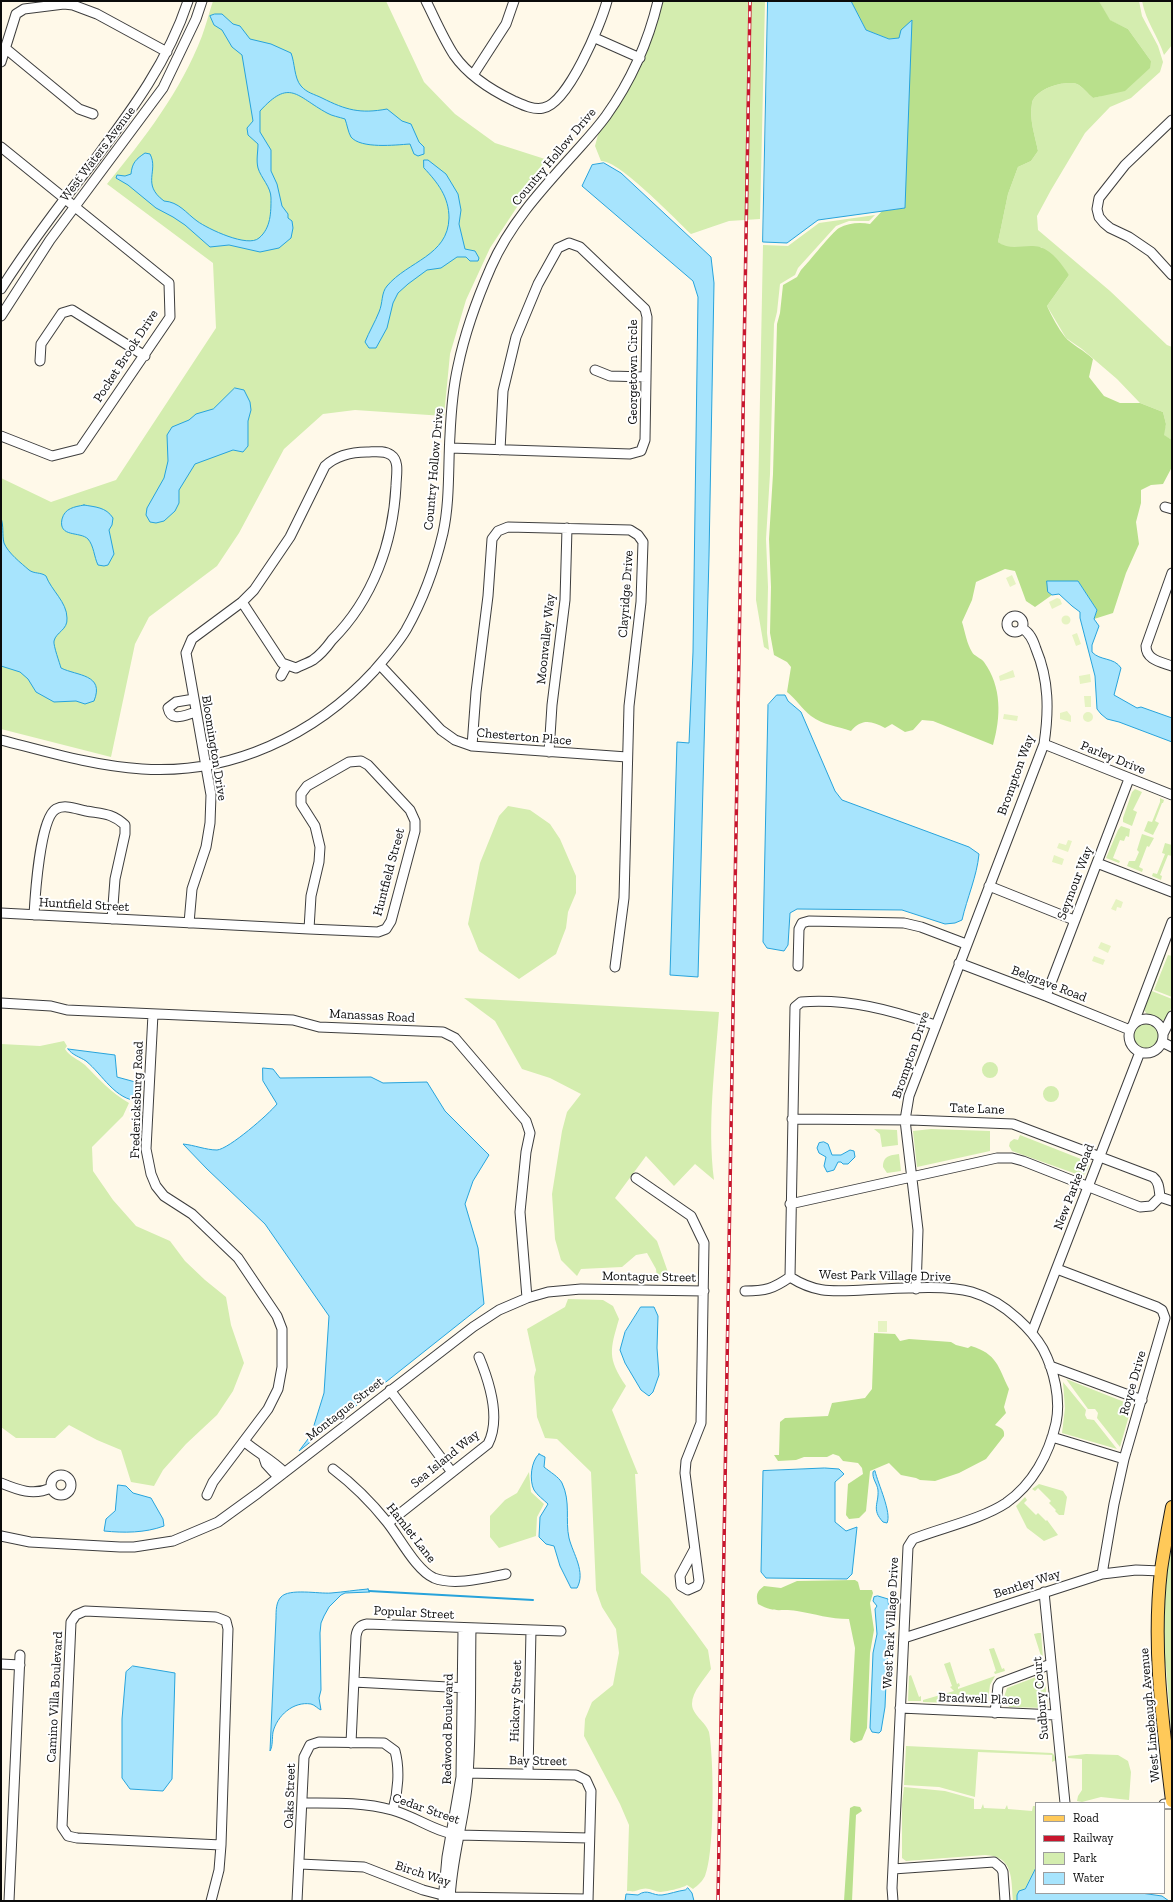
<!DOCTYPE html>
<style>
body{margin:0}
#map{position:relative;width:1173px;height:1902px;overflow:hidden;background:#fff9e9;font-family:"Zilla Slab",serif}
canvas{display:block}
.frame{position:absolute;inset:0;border:2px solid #0b0b0b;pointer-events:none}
.legend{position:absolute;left:1035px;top:1802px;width:130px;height:92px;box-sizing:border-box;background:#fff;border:1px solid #9d9d9d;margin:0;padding:5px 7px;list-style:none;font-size:12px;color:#0b0b0b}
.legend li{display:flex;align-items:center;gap:8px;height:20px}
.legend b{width:20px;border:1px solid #9d9d9d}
</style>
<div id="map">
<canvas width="1173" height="1902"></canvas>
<div class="frame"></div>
<ul class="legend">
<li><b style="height:5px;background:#ffc959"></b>Road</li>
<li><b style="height:5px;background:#c8162d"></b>Railway</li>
<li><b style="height:11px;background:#d4edaf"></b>Park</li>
<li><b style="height:11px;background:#a7e4fd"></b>Water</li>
</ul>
</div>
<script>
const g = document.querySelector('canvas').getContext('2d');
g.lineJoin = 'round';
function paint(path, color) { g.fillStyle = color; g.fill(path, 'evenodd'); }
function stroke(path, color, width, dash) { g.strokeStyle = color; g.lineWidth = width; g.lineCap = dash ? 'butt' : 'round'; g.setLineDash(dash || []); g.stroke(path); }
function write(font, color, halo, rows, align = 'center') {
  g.font = font + ' "Zilla Slab",serif'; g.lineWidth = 4; g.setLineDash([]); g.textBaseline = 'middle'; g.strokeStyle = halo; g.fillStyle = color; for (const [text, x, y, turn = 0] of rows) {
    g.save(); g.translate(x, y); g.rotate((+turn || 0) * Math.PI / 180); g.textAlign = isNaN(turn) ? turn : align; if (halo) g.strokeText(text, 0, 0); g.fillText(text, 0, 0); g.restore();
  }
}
paint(new Path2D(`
 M213 1H386L424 82 455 114 495 143 548 160 490 248 466 300 450 354 444 416 355 410 323 414 284 449 239 533 217 566 149 617 135 644 111 757 1 729V478L51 502 116 480 216 328 213 263 107 184C144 139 181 91 202 36 206 25 209 13 213 1Z
 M662 1H765L760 219 729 221 691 234C675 219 619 160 601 161L595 146 599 131 629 89 645 57Z
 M1099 1H1139L1142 16 1158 46 1163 62 1160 72 1131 98 1110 107 1085 133 1051 190 1037 216 1038 230 1110 291 1167 345 1172 347V440L1163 435 1166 424 1163 412 1140 403 1117 379 1082 349 1066 338 1047 306 1069 275 1041 247H1005L998 242 1008 194 1018 167 1031 161 1038 151C1035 135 1029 120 1032 103 1035 89 1064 80 1077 84 1082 86 1088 94 1093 98L1101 96 1151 61 1128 29 1109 20Z
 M1142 1H1172V45L1164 55C1158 36 1146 22 1142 1Z
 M875 215 869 221H849L836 226 798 268 795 275 780 284 777 312 774 324 770 474 766 539 768 587 767 633 769 650 764 647 756 600 763 245 788 246 819 223Z
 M1135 789 1142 792 1133 810 1137 812 1132 826 1123 822V818L1132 792Z
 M1160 798 1164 800 1163 803H1162L1155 821 1159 823 1153 835 1144 831 1148 821 1152 822 1160 802Z
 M508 806 530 810 550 824 560 839 576 876V893L568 912 566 928 556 954 519 979 479 951 468 924 480 863 499 816Z
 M1121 826 1130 829 1129 837 1126 836 1124 841 1120 840 1113 858 1120 861 1119 863 1106 858 1118 830Z
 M1142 834 1154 838 1149 847 1147 846 1139 867 1143 869 1142 872 1127 866 1129 861H1135L1139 852 1137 850Z
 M1165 843 1172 845V856L1168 855 1160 875 1162 876 1161 880 1152 876 1153 873 1157 874 1165 854 1162 853Z
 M1165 953 1166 954 1152 991 1172 999C1172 1007 1170 1017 1162 1021L1157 1019 1154 1015 1149 1017 1144 1010Z
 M1168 955 1172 956V997L1154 990Z
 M464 998 719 1012C715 1068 707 1124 714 1180L695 1164 674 1186 646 1156 615 1198 657 1241 669 1275 657 1277 656 1269 647 1253 636 1255 622 1267 581 1269 577 1276 561 1260 555 1239 552 1194 562 1131 567 1112 581 1094 550 1078 522 1069 495 1021Z
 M1133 1037a13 13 0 1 1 26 0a13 13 0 1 1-26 0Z
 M64 1041 67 1046 65 1049C70 1057 78 1059 85 1065 99 1079 111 1093 129 1103L123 1116 92 1147 93 1171 113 1200 136 1226 170 1241 185 1261 205 1280 226 1297 231 1325 244 1363 233 1391 217 1415 186 1444 163 1470 154 1486 131 1482 121 1450 97 1440 69 1425 55 1438H16L1 1427V1044L40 1046Z
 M982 1070a8 8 0 1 1 16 0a8 8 0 1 1-16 0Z
 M1043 1094a8 8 0 1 1 16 0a8 8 0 1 1-16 0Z
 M874 1129 897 1130 898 1145 882 1147 880 1134Z
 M931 1129 990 1131V1151L917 1167 913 1131Z
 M1020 1135 1086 1161 1089 1166 1085 1174 1082 1176 1012 1151 1009 1146 1010 1142 1014 1139 1018 1140Z
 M899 1154 901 1171 887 1173 883 1167C883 1156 890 1155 899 1154Z
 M568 1299 603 1300 613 1306 619 1319C610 1350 607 1358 626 1386L612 1410 638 1474H635L641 1573 669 1598 695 1632 708 1650 711 1669C705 1679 692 1691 692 1704 692 1715 706 1722 709 1732 714 1758 715 1852 705 1876 702 1882 698 1885 693 1889L687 1885C683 1888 665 1892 660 1892 654 1891 648 1887 642 1889 633 1891 637 1892 627 1891L629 1825 620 1804 584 1736 585 1719 592 1702 613 1685 619 1653 616 1629 602 1607 596 1590 591 1472 557 1439 545 1438 537 1417 534 1377 536 1370 527 1329 565 1307Z
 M1066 1379 1132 1405 1120 1447 1097 1418 1098 1413 1095 1409H1088Z
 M1063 1382 1086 1410 1085 1415 1087 1419 1094 1420 1117 1449 1062 1433 1065 1408Z
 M529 1472 531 1492 544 1504 537 1517 536 1536 499 1548 490 1537V1516L505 1500 517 1493Z
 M1039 1484 1063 1491 1067 1497 1064 1515H1059L1055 1511 1056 1510 1049 1503 1051 1501 1038 1488 1035 1491 1032 1489Z
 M1025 1497 1027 1500 1024 1503 1036 1515 1038 1513 1046 1521 1047 1520 1058 1535 1044 1541 1027 1528 1016 1506Z
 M1172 1522V1743L1166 1666 1161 1649 1162 1610Z
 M1038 1633H1041L1043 1658 1039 1659 1038 1657 1041 1656 1034 1634Z
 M994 1648 1002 1669 1004 1668 1005 1671 995 1674 994 1672 996 1671 989 1649Z
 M950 1662 957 1684 959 1683 960 1686 958 1687V1689L995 1676 990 1685 988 1700 983 1704 923 1702V1700L954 1691 950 1687 952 1686 944 1664Z
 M1044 1674 1048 1708 1009 1707 1007 1702 1003 1700 1007 1688Z
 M911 1675 919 1697 921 1696V1701H908L909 1676Z
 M906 1746 1052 1753 1054 1755 1056 1760 1052 1762V1755L978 1752 975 1797 939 1787 904 1785Z
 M1086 1754 1118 1755 1128 1761 1131 1772 1129 1800 1101 1797 1082 1802 1077 1801 1078 1796 1082 1790V1759L1068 1758V1763V1756Z
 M904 1787 945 1791 974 1799V1809H981L983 1804 984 1808 1005 1809 1007 1805 1008 1809 1032 1811 1033 1806H1035L1036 1868 1025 1889 1017 1895V1901H1013C1011 1879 1014 1856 985 1855L906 1861 902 1858V1804Z`), '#d4edaf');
paint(new Path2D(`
 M851 1H1099L1110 20 1128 29 1151 61 1150 68 1125 91 1093 98C1088 94 1082 86 1077 84 1064 80 1035 89 1032 103 1029 120 1035 135 1038 151L1031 161 1018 167 1008 194 998 242C1012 252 1025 243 1040 247 1053 251 1062 265 1069 275L1047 306C1052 317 1058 328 1065 337 1071 344 1085 351 1093 359L1089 377 1104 396 1120 403H1140L1163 412 1166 424 1164 435 1172 440V467L1163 484 1151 485 1141 490V503L1136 522 1139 544 1126 573 1113 613 1094 619 1097 610 1078 581 1048 592 1052 595 1035 607 1026 601 1015 571 1005 569 976 582 972 600 962 622C965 632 967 644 972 652 974 656 981 658 984 662 1002 687 1001 717 993 745L933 721 922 720 913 730 905 732 892 724 885 728C872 721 862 718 851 731 837 726 823 725 811 716 802 709 796 699 787 692L791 667 787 662 774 655 770 633 771 587 769 539 773 474 777 324 780 313 783 285 797 277 801 270C809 262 832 232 839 228 848 223 860 222 870 224L882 211 905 208 899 38 889 39 866 30Z
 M874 1333 895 1334 900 1341 909 1339 951 1342 956 1345 968 1348 971 1346C997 1354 998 1366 1009 1389L1004 1407 1006 1413 995 1425C1001 1428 1005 1429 1004 1436L986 1459 959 1473 935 1481 920 1480 916 1478 901 1475 889 1463 870 1471 866 1511 859 1518 849 1519 846 1515 848 1484 863 1474 862 1468 858 1463 843 1461 839 1456 833 1454 827 1457H804L796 1460 778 1461 774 1455H779L780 1422 785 1418 828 1416 832 1403 865 1398 872 1389Z
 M855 1580 858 1582 860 1590H872L873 1593 870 1603 874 1630 870 1653 867 1728 862 1740 854 1743 850 1740 855 1648 849 1619C830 1619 815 1614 797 1611 779 1608 776 1614 758 1604 756 1595 756 1592 764 1586L781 1588 797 1581Z
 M854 1806 860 1807 862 1811 856 1815 852 1901H844L850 1808Z`), '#b9e08c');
paint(new Path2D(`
 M1012 575 1016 584 1010 587 1006 578Z
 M1057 598 1060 599 1062 604 1052 609 1049 602Z
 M1061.5 620a4.5 4.5 0 1 1 9 0a4.5 4.5 0 1 1-9 0Z
 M1077 633 1081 644 1076 646 1072 635Z
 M1013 670 1015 677 1000 681 999 676Z
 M1090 674 1091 682 1080 684 1079 676Z
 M1084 696H1091V707H1085Z
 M1067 711 1071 716V722L1060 719V713Z
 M1083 717a5 5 0 1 1 10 0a5 5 0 1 1-10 0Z
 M1004 714 1018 716 1017 721 1003 719Z
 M1068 840 1072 841 1068 852 1057 848 1059 843 1066 845Z
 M1054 855 1064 859 1062 865 1052 862Z
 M1116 899 1123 902 1121 908 1117 907 1116 911 1111 909Z
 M1101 942 1111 946 1108 953 1098 948Z
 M1094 956 1105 960 1103 965 1092 961Z
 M878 1321H887V1332H878Z`), '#e6f3c2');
const water = new Path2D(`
 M768 1H851L866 30 889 39 899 38 901 30 912 20 905 208 818 220 787 243 763 242Z
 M215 14H222L233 24 240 26 250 39 271 44 291 53C295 63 294 78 301 86 307 93 314 94 322 98 346 110 360 114 387 109L402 121 411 124 419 142 424 147V154L418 156 414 154 410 144C395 145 361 149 351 137 348 132 347 124 345 119 339 117 332 116 327 113 296 96 290 78 260 111V132L271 150V171L277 184 282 206 288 214V218L292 221 293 228 291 238 279 248 260 252 229 245 210 247 185 225 173 217 156 208 128 185 116 178 117 175 125 176 131 174C132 163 136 159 145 153L150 154C159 171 141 184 164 201 179 202 186 213 197 221 208 229 248 248 259 238 271 228 271 212 271 198 271 187 261 178 258 168 256 160 258 152 258 144L248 135 247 128 253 121 242 55 232 47 222 30 214 25 210 16Z
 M424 160H428L446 174 458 194 461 210 459 224 465 249 475 251 479 258 478 261H470L466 257H457L441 268 427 270 408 284 398 293 393 303 387 328 376 348H369L365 342C369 332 375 322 379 312 383 303 381 293 387 286 408 261 448 256 449 218 449 197 438 183 424 168Z
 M604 163 621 173 711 257 714 283 709 556 698 977 670 975 677 742 689 743 693 652 698 297 693 281 582 186 592 165Z
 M235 388 244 390 250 402 251 410 248 421V446L243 452 233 450 195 464 179 490V503L175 511 164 521 156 523 150 522 146 515 147 508 164 478 168 461 167 435 172 427 189 420 196 414 213 409Z
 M84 505C95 507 106 507 113 518L112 525 109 530 114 554 108 565 104 566 98 565C94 557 94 546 88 539 80 531 58 538 62 519 65 508 74 507 84 505Z
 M1 518C4 526 2 535 4 543 8 553 21 563 29 570 34 574 41 572 46 576 51 590 67 602 67 618 68 630 56 632 54 641 53 645 60 664 61 668 77 676 105 674 94 701L85 704 76 701 54 702 36 692 28 679 20 672 1 666Z
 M1047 581H1078L1097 610 1094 619 1099 626 1092 645V652C1100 661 1114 657 1121 668L1114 695 1137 708 1141 707 1172 718V742L1119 722 1107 719 1101 714 1097 709 1095 676 1080 618V612L1072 606 1059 594 1052 595 1048 592Z
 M777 695H785L788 701 801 712 835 791 842 800 969 847 979 854C977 876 967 898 962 920L955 923 945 924 902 910 797 909 790 913 788 945 784 951 767 948 763 942 768 705Z
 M68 1049 115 1055 117 1077 139 1083V1101C115 1100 103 1075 86 1061 80 1057 72 1055 68 1049Z
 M263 1068 273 1069 280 1078 371 1077 383 1083 427 1082 445 1111 489 1155 473 1181 465 1204 478 1248 484 1304 299 1451 311 1435 324 1393 329 1316 265 1224 207 1169 183 1144C194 1145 206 1150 217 1150 229 1149 269 1114 277 1104L263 1081Z
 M824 1142 828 1144 832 1155H841L850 1150 854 1151 855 1157 848 1164H843L841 1162H838L834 1170 827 1172 824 1166 826 1157 819 1153 817 1148 819 1143Z
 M641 1307H654L658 1316 657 1348 659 1375 653 1392 649 1396 641 1390 625 1363 620 1350 625 1332Z
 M539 1454 545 1457 544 1467C550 1472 559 1477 562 1483 571 1502 565 1520 569 1538 573 1554 586 1572 577 1588H571L560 1566 554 1546 546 1544 539 1537 540 1517 548 1504C544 1500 537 1495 534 1490 529 1480 531 1461 539 1454Z
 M825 1468 839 1469 844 1474 835 1482V1522L846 1531 857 1527 852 1574 847 1579 766 1578 761 1572 763 1471Z
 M875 1471C878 1484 892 1513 887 1523L883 1522C871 1509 879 1504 878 1490 877 1483 872 1479 873 1472Z
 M118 1485 126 1486 133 1493 151 1498 163 1519 164 1526C145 1533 124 1533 104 1531L106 1519 115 1511Z
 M368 1589 370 1592 345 1593 341 1595 329 1607 324 1616 321 1623 320 1633 321 1690 319 1698 321 1710C318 1709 315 1705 311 1704 293 1701 277 1716 273 1732 272 1738 273 1746 270 1751L276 1618C276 1611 276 1602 281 1597 289 1588 319 1594 331 1593 344 1592 355 1590 368 1589Z
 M878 1596 888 1599 889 1611 885 1707 881 1731 879 1733 872 1732 870 1728 873 1653 877 1634 875 1609 877 1606 873 1601 874 1597Z
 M133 1666 175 1673 172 1779 163 1791 130 1789 122 1778V1719L126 1672Z
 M1036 1868V1893H1141L1162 1896 1169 1901H1017V1895L1019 1891 1025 1889Z
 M688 1888 692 1893 694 1901H625L626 1894 638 1895C648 1888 652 1896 662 1895 670 1894 677 1891 685 1890Z`);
paint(water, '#a7e4fd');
stroke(water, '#27a3db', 1);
stroke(new Path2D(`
 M369 1591 533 1600`), '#27a3db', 2);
const minor = new Path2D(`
 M426 1C435 19 443 38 454 55 468 75 493 91 514 101 523 105 533 110 543 108 568 104 601 24 607 1
 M595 38 640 58
 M5 48 79 109 93 114
 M1 62 16 14 24 9 64 4 73 5 97 14 167 52
 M473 75 506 24 514 1
 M1172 120 1125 165 1099 198 1097 209 1099 217 1104 223 1110 228 1129 237 1151 252 1172 275
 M1 147 169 283 170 317 80 449 52 456 1 436
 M1 289C29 245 61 203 93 162 131 111 168 62 188 1
 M1 316 50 240 163 88 196 19 202 1
 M40 361 41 344 62 313 72 310 145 356
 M595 370 610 376 646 377
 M450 448 630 454 641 451 645 440 647 317 645 309 580 247 569 243 558 248 538 284 516 337 503 391 500 450
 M1165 507 1172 509
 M1172 573 1146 646C1146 660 1161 662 1172 666
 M1007 624a8 8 0 1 1 16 0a8 8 0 1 1-16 0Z
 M380 665 441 730 455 740 472 746 627 757
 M281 676 287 665
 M194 699 176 702 168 708C171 723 185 715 196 712
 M1 740C48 752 94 766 142 769 231 775 315 735 374 671 385 658 397 645 406 630 423 600 435 567 443 533 450 501 448 467 450 435 451 413 453 388 458 366 465 332 477 299 491 267 511 221 547 184 580 147 589 137 598 127 606 116 631 81 648 43 658 1
 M1044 744 1172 795
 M472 746 476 692 488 596 492 539 498 531 508 527 630 530 638 535 643 542 641 602 629 706 624 898 615 967
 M549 752 552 705 565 600 567 528
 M361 761 368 765 410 810 415 821V831L391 921 386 929 378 932 309 929 311 896 319 862 320 847 315 826 301 804V794L307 786 349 762Z
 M1097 863 1172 892
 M989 886 1074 920
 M1 913 309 929
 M34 915C35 897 40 818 56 809 65 804 76 809 86 811 103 814 112 813 125 825V834L115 879 112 919
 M189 923 192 889 206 847 210 823 211 795 186 653 192 639 242 602 254 590 290 537 325 466C336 456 352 452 367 452 374 452 384 450 391 455 400 461 396 476 396 486 393 543 373 599 332 640 327 647 320 655 313 660 308 663 302 665 296 668L282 663 242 602
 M959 963 1046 996 1130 1030
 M798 966 799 929 802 923 809 921 904 923 921 927 966 944
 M1046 996 1129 779
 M1 1003 51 1006 67 1010 293 1020 319 1027 443 1032 455 1038 526 1121 530 1133 526 1152 520 1212 527 1298
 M153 1014 146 1149 151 1174 156 1186 164 1196 192 1214 238 1258 277 1316 282 1329V1367L278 1389 268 1409 213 1482 207 1495
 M1129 1036a17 17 0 1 1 34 0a17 17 0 1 1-34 0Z
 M1133 1025 1172 922
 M1163 1034 1172 1016
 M1162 1042 1172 1047
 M792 1119 911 1120 1013 1124 1153 1177C1159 1182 1159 1188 1160 1197
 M636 1178 691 1216 704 1243 701 1423 686 1461 685 1473 699 1581 697 1586 688 1590 681 1586 680 1576 694 1550
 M1160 1197 1172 1201
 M790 1204 997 1158H1012L1023 1161 1140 1207 1151 1206 1160 1197
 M1057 1269 1157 1307 1162 1310 1165 1318 1124 1459 1114 1504 1102 1574
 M790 1277C817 1294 833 1291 863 1290 893 1289 944 1284 972 1292 989 1297 1005 1307 1018 1319 1028 1328 1036 1337 1043 1349 1054 1370 1061 1399 1056 1423 1049 1454 1033 1484 1006 1503 982 1519 941 1528 913 1539L908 1547 892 1888 893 1901
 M790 1277 795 1007 801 1002C847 998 891 1010 935 1025
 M916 1289 918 1230 905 1120 909 1096 1044 744C1049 711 1049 680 1036 649 1033 640 1030 633 1023 629
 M745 1291C765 1291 773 1289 790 1277
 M1032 1332 1140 1052
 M1050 1366 1142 1400
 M390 1390 451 1471
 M1052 1437 1124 1459
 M245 1442C258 1453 272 1460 284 1472
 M264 1458 266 1464 278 1477
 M333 1469C354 1485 371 1502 387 1522 400 1538 416 1570 434 1578 454 1586 485 1578 506 1574
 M51 1485a10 10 0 1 1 20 0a10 10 0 1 1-20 0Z
 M1 1483C18 1490 33 1496 51 1488
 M388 1523 488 1444C501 1419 489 1381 479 1357
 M1 1536 30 1542 120 1547H134L173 1541 218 1522 258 1493 473 1327 499 1310 527 1298 548 1292 581 1289 704 1291
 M1044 1592 1065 1803
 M85 1611 216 1617 226 1621 228 1629 221 1845 77 1838 68 1836 62 1827 71 1622 76 1615Z
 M904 1638 1102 1574 1136 1570 1161 1571
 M1 1664 20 1665
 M354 1682 467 1688
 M900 1708 1056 1715
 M995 1713 998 1686 1000 1683 1051 1664
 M351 1743 356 1636C357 1629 360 1625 367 1624L561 1631
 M463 1773 576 1775 586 1780 591 1791 588 1901
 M528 1773 531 1630
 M303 1803C333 1803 364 1802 392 1810 415 1816 435 1832 458 1835L589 1838
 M1164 1804H1172
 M300 1864 364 1867 423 1890 450 1897 588 1899
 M893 1869 994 1862 1001 1868 1003 1872 1005 1901
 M9 1901 20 1655
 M211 1901 219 1870 221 1845
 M297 1901 304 1757 310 1745 319 1742 384 1743 395 1751C400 1769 398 1792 393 1810
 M443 1901 447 1857 461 1777 463 1629
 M450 1901C451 1862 463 1825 467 1787 472 1736 470 1680 471 1629`);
const major = new Path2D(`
 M1172 1507C1168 1528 1164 1549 1161 1570 1152 1648 1163 1725 1172 1801`);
stroke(minor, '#3e3e3e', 11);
stroke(major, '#1c1c1c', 14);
stroke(minor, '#fff', 9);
stroke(major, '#ffc959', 12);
const rail = new Path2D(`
 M718 1901 750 1`);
stroke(rail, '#c8162d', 3.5);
stroke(rail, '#fff', 2, [6]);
write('13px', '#0b0b0b', '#fff', [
 ["West Waters Avenue",98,154,-53],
 ["Country Hollow Drive",554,157,-50],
 ["Pocket Brook Drive",126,356,-57],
 ["Georgetown Circle",633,372,-90],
 ["Country Hollow Drive",434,469,-85],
 ["Clayridge Drive",626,594,-86],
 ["Moonvalley Way",546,639,-84],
 ["Chesterton Place",524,737,5],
 ["Bloomington Drive",214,748,81],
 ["Parley Drive",1113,758,22],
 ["Brompton Way",1016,775,-70],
 ["Huntfield Street",389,872,-75],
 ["Seymour Way",1075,883,-69],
 ["Huntfield Street",84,905,3],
 ["Belgrave Road",1049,984,21],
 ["Manassas Road",372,1016,3],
 ["Brompton Drive",911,1055,-71],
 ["Fredericksburg Road",137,1100,-88],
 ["Tate Lane",977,1109,2],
 ["New Parke Road",1074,1187,-69],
 ["West Park Village Drive",885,1276,1],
 ["Montague Street",649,1277,1],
 ["Royce Drive",1133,1383,-74],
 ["Montague Street",345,1409,-38],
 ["Sea Island Way",445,1459,-39],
 ["Hamlet Lane",411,1533,52],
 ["Bentley Way",1027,1584,-18],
 ["Popular Street",414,1613,3],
 ["West Park Village Drive",891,1623,-87],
 ["Camino Villa Boulevard",55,1697,-87],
 ["Sudbury Court",1041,1698,-95],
 ["Bradwell Place",979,1699,2],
 ["Hickory Street",516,1701,-88],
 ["West Linebaugh Avenue",1150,1715,-95],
 ["Redwood Boulevard",448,1729,-89],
 ["Bay Street",538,1761,1],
 ["Oaks Street",290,1796,-88],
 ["Cedar Street",426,1809,19],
 ["Birch Way",423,1874,18]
]);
</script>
